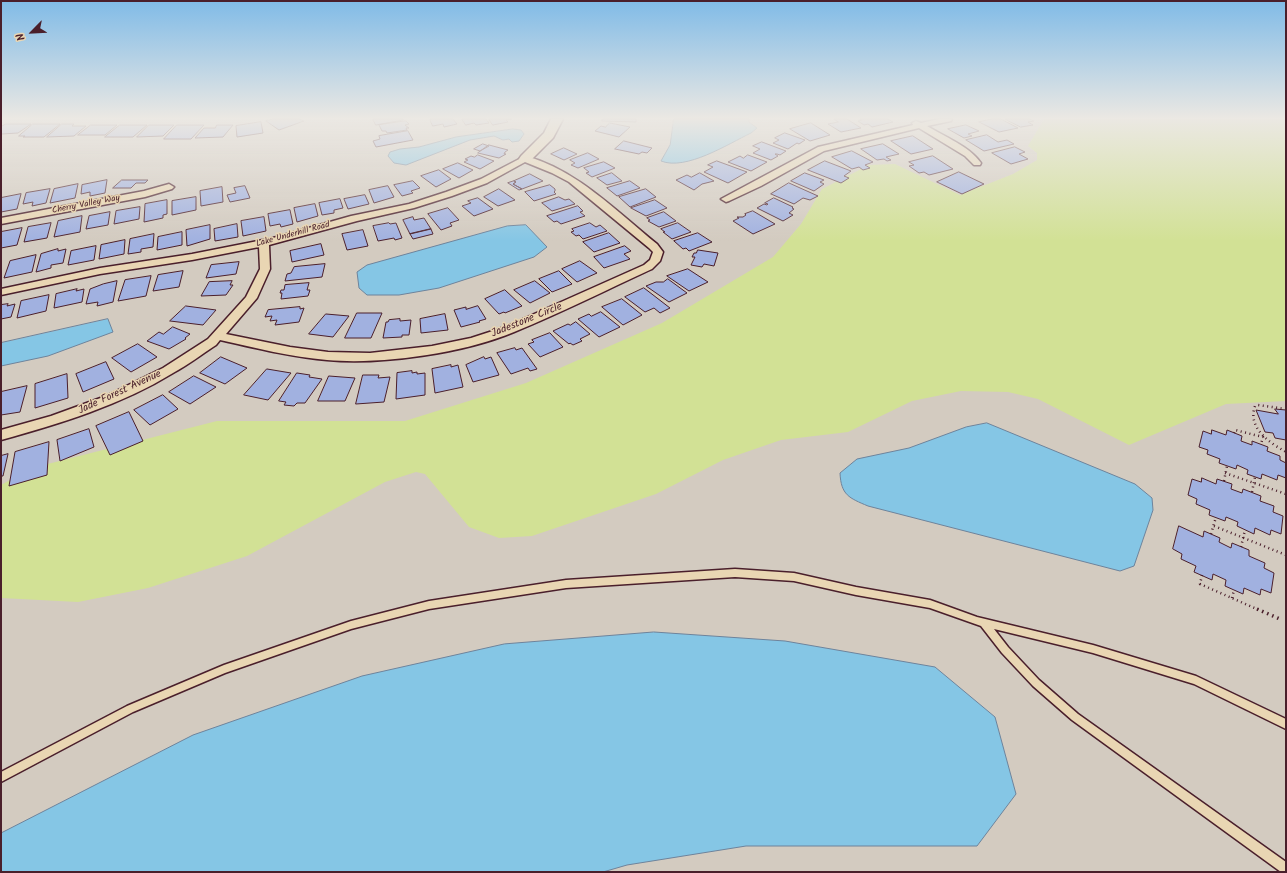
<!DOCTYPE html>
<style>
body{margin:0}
#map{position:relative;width:1287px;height:873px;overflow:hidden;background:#d3cbc0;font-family:Kalam,sans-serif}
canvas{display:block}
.frame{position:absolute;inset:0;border:2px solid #4a1f2b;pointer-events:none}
.north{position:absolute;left:12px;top:12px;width:40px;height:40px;-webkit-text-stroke:3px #e9d6b3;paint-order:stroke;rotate:246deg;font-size:11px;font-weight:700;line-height:16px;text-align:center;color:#4a1f2b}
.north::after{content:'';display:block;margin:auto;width:14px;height:18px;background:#4a1f2b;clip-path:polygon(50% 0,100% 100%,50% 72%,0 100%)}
</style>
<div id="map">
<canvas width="1287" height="873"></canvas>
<div class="frame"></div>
<div class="north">N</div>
</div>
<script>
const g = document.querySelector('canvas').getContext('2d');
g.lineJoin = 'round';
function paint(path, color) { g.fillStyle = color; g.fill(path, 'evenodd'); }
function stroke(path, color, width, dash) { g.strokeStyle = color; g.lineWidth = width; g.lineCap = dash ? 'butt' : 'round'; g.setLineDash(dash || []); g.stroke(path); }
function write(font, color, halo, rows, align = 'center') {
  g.font = font + ' Kalam,sans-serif'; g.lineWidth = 3; g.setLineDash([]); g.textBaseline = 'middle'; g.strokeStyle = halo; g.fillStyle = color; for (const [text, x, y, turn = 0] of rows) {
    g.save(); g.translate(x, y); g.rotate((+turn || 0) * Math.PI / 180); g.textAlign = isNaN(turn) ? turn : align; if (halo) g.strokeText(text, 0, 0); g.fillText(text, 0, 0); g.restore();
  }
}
paint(new Path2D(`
 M1044 119H1286V401L1226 404 1129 445 1038 399 1008 392 961 391 912 401 848 432 781 440 723 460 656 494 532 536 499 538 469 527 425 474 416 472 385 482 247 556 148 588 78 602 1 598V485L32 468 217 421H405L526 383 662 323 773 257 801 224 822 189 869 165 895 164 960 195 1013 174 1037 160V153L1028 146Z`), '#d2e195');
const water = new Path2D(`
 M674 119H749V122L757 128 751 133C728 144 686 171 661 161L670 145Z
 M513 129 521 130 524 134 519 141 512 142 509 139 503 140 494 136 470 140 406 165 394 163 388 156 390 152 400 149 419 147 456 137Z
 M526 225 547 247 534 257 439 288 399 295H367L359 288 357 272 367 265 507 226Z
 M108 319 113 332 48 356 1 366V343Z
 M987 423 1135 484 1152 498 1153 510 1134 566 1120 571 868 506C849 498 841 495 840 473L857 459 909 448 966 427Z
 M654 632 785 641 935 667 995 717 1016 794 977 846H746L627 865 603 872H1V833L193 735 362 676 504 644Z`);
paint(water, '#85c6e5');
stroke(water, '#6d839b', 1);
const building = new Path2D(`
 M273 119H300L304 121 279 130 266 121Z
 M373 119H403V120L376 125Z
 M430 119H453L457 124 444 127 443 124 433 126Z
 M462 119H486L489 123 476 125 474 123 466 125Z
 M489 119H512L506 120 508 122 493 125Z
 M603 119H636V122L602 121Z
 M834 119H847L861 128 841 132 828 124 838 122Z
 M860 119H888L893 122 872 127 868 124 864 125 858 121 862 120Z
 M992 119H1001L1018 128 999 132 979 122Z
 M1005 119H1030L1034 121 1028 122 1033 125 1021 127Z
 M406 121 409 124 405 125 409 128H406L407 130 387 133 386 131H382L379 125Z
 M261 122 263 133 237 137 236 126Z
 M610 123 630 127 619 137 595 131 601 126 605 127Z
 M811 123 830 135 810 141 790 129Z
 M6 124H31L18 133 1 134V127Z
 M33 124H60L44 137H23L25 136H19Z
 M62 124H74L72 126H86L74 136 47 137Z
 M91 125H117L105 135H78Z
 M120 125H147L133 137H105Z
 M149 125H174L163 136 137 137Z
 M177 125H204L191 139H164Z
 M217 125H233L223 137 195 138 204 128H215Z
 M966 125 979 131 968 134 972 136 964 138 948 129Z
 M408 131 413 140 376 147 373 141 380 139 379 136Z
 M785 133 805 140 799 144 797 143 788 149 773 143 779 140 775 138Z
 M987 135 998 142 1007 140 1014 144 984 151 966 140Z
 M913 136 933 149 911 154 891 141Z
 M624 141 652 148 647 153 642 152 639 154 615 149Z
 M762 142 786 151 780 155 777 154H775L778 156 771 160 753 153 760 149 753 146Z
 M483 144 489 146 480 151 474 149Z
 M883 144 899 154 886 157 891 160 887 161 884 159 877 160 861 149Z
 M489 145 508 150 505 152 504 154H506L499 158 478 153Z
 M1015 147 1025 152 1019 154 1028 159 1011 164 992 153Z
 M564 148 577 154 564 160 551 154Z
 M852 151 873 162 865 165 870 168 863 170 859 167 852 169 832 157Z
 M588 153 599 159 578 168 571 165 575 163 570 160Z
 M478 155 494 161 480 169 464 162 468 160 465 159 471 156 474 157Z
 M748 155 767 162 751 171 728 162 740 156 743 158Z
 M933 156 953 169 929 175 924 172 919 173 909 166 914 165 909 162Z
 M717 161 747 172 728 183 704 172 713 167 708 165Z
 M825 161 851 171 844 176 849 178 841 183 808 170Z
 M604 162 615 168 592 177 586 173 589 172 584 168Z
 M458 163 473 170 459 178 443 169Z
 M439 170 451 179 436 187 421 176Z
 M959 172 984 184 962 194 937 182Z
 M612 173 622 181 607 185 597 178Z
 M700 173 714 181 702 184 694 190 676 180 687 175 691 177Z
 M805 173 824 180 820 182 824 184 814 191 791 181Z
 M530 174 543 181 522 189 513 184 516 182 514 181Z
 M107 180 105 193 90 196V192L81 194 82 185Z
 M122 180H148L145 183H136L131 188H113Z
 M413 181 420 188 411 191 413 193 402 196 394 185Z
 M514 181 516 182 513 184 522 189 519 190 508 183Z
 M630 181 640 188 617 196 607 188Z
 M789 183 818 196 810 200 803 198 794 204 771 194Z
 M78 184 75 198 50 203 54 189Z
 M550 185 555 189V191L554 192 556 194 534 201 525 192Z
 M245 186 250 198 230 202 227 195 236 193 234 188Z
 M388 186 394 197 374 203 369 190Z
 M222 187 223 202 201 206 200 191Z
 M50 189 46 203 32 206 33 202 23 204 26 193Z
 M499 189 515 200 498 206 484 197Z
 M646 189 656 197 630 207 619 197Z
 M21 194 17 209 1 212V198Z
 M365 195 369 204 348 209 344 199Z
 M196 197V210L172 215V201Z
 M559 197 565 200 569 199 575 204 552 211 542 203Z
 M478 198 493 209 474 216 462 206 471 203 468 201Z
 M774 198 793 207 792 208 794 209 789 213 793 215 783 221 757 208 764 204 767 205 768 204 765 203Z
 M340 199 343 208 334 210V213L322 215 319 203Z
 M167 200V214L163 215V218L144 222 145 204Z
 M655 200 667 208 646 216 631 208Z
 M315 204 318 216 297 222 294 208Z
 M578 206 583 211 580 212 585 216 561 224 557 221 554 222 547 216Z
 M140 207 139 219 114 224 116 211Z
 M448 208 459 220 450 223 452 226 441 230 428 214Z
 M290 210 293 224 281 227 280 224 270 226 268 214Z
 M753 211 775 224 753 234 733 221 739 218 737 217H743L746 215 745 214Z
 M110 212 108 225 86 229 89 216Z
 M664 212 676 221 659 227 648 221 650 220 647 218Z
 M82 216 80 232 54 237 58 221Z
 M264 217 266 231 243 236 241 221Z
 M413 217 414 220 424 218 431 229 410 234 403 220Z
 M51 223 47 238 24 242 28 227Z
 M389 223 390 224 396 223 402 238 395 240 394 238 378 241 373 226Z
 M590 223 596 227 600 225 607 231 583 239 579 235 576 236 571 232 574 231 572 229Z
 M678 223 691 232 672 239 663 232H665L661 229Z
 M237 224 238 237 215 241 214 229Z
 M210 225V239L187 246 186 230Z
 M22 228 17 245 1 248V232Z
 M431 229 433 234 413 239 410 234Z
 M363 230 368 246 347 250 342 234Z
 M182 232V245L157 250 158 237Z
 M609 233 620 243 594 252 583 242Z
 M698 233 712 242 689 251 686 248 683 249 674 241Z
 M154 234 153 247 141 249V252L128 254 130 239Z
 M125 240 124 254 99 259 101 245Z
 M321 244 324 255 292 262 290 251Z
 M96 246 94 260 68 265 71 251Z
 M625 246 631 251 624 254 630 259 604 268 594 257Z
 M58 249V251L66 249 63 263 51 265V268L36 272 41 254Z
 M698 250 718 253 714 266 704 264 702 267 691 265 695 257H692L694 253H696Z
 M36 255 32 272 4 278 10 261Z
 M580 261 597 273 577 282 562 269Z
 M239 262 236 274 206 278 211 265Z
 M325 264 322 277 285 281 287 274 291 273 294 267Z
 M688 269 708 282 689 291 667 276Z
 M183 271 179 287 153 291 158 275Z
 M559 271 572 284 552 292 539 279Z
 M151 276 146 296 118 301 125 280Z
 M668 279 687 293 669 302 646 286 656 282H663Z
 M117 281 113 302 97 306 98 302 86 304 90 289 103 284Z
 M232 281 230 285H233L226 295 201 296 209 282Z
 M535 281 550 293 530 303 514 290Z
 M309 283 307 290H310L308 296 281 299 282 293H280L281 290H284L285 285Z
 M644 288 670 308 660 313 654 308 645 312 625 297Z
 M77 289 76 291 84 289 82 302 54 308 56 294Z
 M505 290 522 306 505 313 504 312 499 314 485 299Z
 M49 295 46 311 17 318 21 301Z
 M622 299 642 315 623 325 602 307Z
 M8 304 7 306 15 304 11 317 1 319V305Z
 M186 306 216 310 203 325 170 321Z
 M478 306 486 319 479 321 480 322 461 327 454 310 466 307V309Z
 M300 307V309L304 308 299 322 275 325 277 320 270 321 272 316 265 317 268 310Z
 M601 312 620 327 599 337 578 319 589 314 591 316Z
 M357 313H382L371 338H345Z
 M326 314 349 316 333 337 309 334Z
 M445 314 448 330 421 333 420 319Z
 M400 319V321L411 320 409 335H402V337L383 338 386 322H388L389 320Z
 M576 322 590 334 580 339 582 341 573 345 570 343 569 344 553 331 568 324 570 325Z
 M173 327 190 334 185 338 186 339 169 349 147 341 159 332 163 334Z
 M550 333 563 347 540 357 528 344 534 342 532 340Z
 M138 344 157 357 131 372 112 358Z
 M515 348 516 350 522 348 537 369 530 371 528 368 511 374 497 353Z
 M221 357 247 368 225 384 200 373Z
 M484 357 485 359 491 357 499 375 473 382 466 365Z
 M106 362 114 379 83 392 76 374Z
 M451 365V367L458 365 463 387 435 393 432 369Z
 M267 369 291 373 268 400 244 395Z
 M412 371V373L417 372V374L425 373V395L396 399 397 373Z
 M297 373 310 375 309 377 322 379 305 403H297L294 406 284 405 286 402 279 401Z
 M67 374 68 398 35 408V384Z
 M363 375H379L378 378 390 377 384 402 356 404Z
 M194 376 216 387 190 404 169 392Z
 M329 376 355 378 345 401H318Z
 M27 386 20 412 1 415V392Z
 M163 395 178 409 150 425 134 410Z
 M1275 409 1286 410V440L1275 438 1273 433 1265 432 1256 410 1278 414Z
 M129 412 143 441 110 455 96 426Z
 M89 429 94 447 60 461 57 440Z
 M1212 430 1226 435 1227 430 1242 436 1241 441 1252 445V441L1268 447 1267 451 1280 456V460L1286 463V478L1278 475 1277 480 1262 474 1261 479 1247 474 1248 470 1237 465 1236 469 1219 463 1220 459 1207 454 1208 450 1199 447 1203 431 1211 434Z
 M49 442 47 475 9 486 15 452Z
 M8 454 3 476H1V456Z
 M1202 478 1216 484 1217 479 1232 484 1231 489 1242 493 1243 489 1261 496 1260 501 1274 506 1273 512 1283 516 1281 534 1271 530 1270 535 1255 528 1254 534 1237 526 1238 522 1226 517 1225 521 1209 515 1210 510 1196 504 1197 499 1188 495 1192 479 1201 482Z
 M1179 526 1203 537 1204 531 1220 538 1219 542 1231 548 1232 543 1249 550V556L1265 563 1264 568 1274 573 1271 593 1261 589 1260 595 1244 588 1243 594 1225 586 1226 580 1213 574 1212 580 1194 572 1196 566 1181 559 1182 554 1173 549Z`);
paint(building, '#a1b1e0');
stroke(building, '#4a1f2b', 1);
const lane = new Path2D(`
 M735 569 794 573 856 587 930 600 977 617 1093 645 1196 676 1286 719V729L1194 684 1093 653 994 629 1008 647 1039 680 1078 714 1286 862V872H1281L1072 720 1033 686 1002 653 981 626 930 608 856 595 794 581 735 577 566 588 429 609 351 629 225 673 133 712 1 782V772L127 706 224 665 351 621 429 601 566 580Z`);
const street = new Path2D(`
 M939 119H952L951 121 927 126C945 137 969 146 981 163L980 165H974L965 156 919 128 824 151 761 186 729 201 726 202 721 199 818 147 913 125 912 123 916 121 921 123Z
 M525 156C576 169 617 212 657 244L663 252 660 261 652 269C606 290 561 313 514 332 464 353 382 365 327 360 291 357 256 348 220 340L216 345C202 354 188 365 173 373 121 405 59 424 1 440V430L51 416 106 396 163 368 208 339 246 297 260 269 259 247 192 260 100 274 1 295V289L100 268 192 254 273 238 351 216 409 204 446 192 481 179ZM525 162 552 173 569 182 649 248 653 252 650 260 644 265 505 327 471 338 432 346 370 353 328 352 290 347 226 334 257 298 270 269 269 245 357 221 414 208 452 196 487 183Z
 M169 184 174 187 172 189 145 197 1 224V218L144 191Z`);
const secondary = new Path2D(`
 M551 119H563L553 138 529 162H521L519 159 521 156 544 133Z`);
stroke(lane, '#4a1f2b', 3);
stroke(street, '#4a1f2b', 3);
stroke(secondary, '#4a1f2b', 3);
stroke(new Path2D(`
 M1286 409 1258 405 1255 406C1247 428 1270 443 1286 452
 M1234 433 1235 430 1263 437 1261 444
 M1225 473 1286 494
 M1224 481 1227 466
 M1252 492 1255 477
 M1214 526 1286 555
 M1211 534 1216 517
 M1241 547 1245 530
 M1202 575 1200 584 1259 610
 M1232 598 1234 590`), '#4a1f2b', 2.5, [1, 3.5]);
stroke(new Path2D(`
 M1257 609 1280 619`), '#4a1f2b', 3.5, [1.5, 4]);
paint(lane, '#e9d6b3');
paint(street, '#e9d6b3');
paint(secondary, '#e9d6b3');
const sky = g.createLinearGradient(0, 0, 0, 241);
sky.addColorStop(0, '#80bbe7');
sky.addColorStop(0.49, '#ebe8e3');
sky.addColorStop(1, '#ebe8e300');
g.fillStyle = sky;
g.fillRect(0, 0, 1287, 241);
write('9px', '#4a1f2b', '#e9d6b3', [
 ["Cherry Valley Way",86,205,-11],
 ["Lake Underhill Road",293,235,-15]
]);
write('11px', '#4a1f2b', '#e9d6b3', [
 ["Jadestone Circle",527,321,-22],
 ["Jade Forest Avenue",120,393,-25]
]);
</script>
